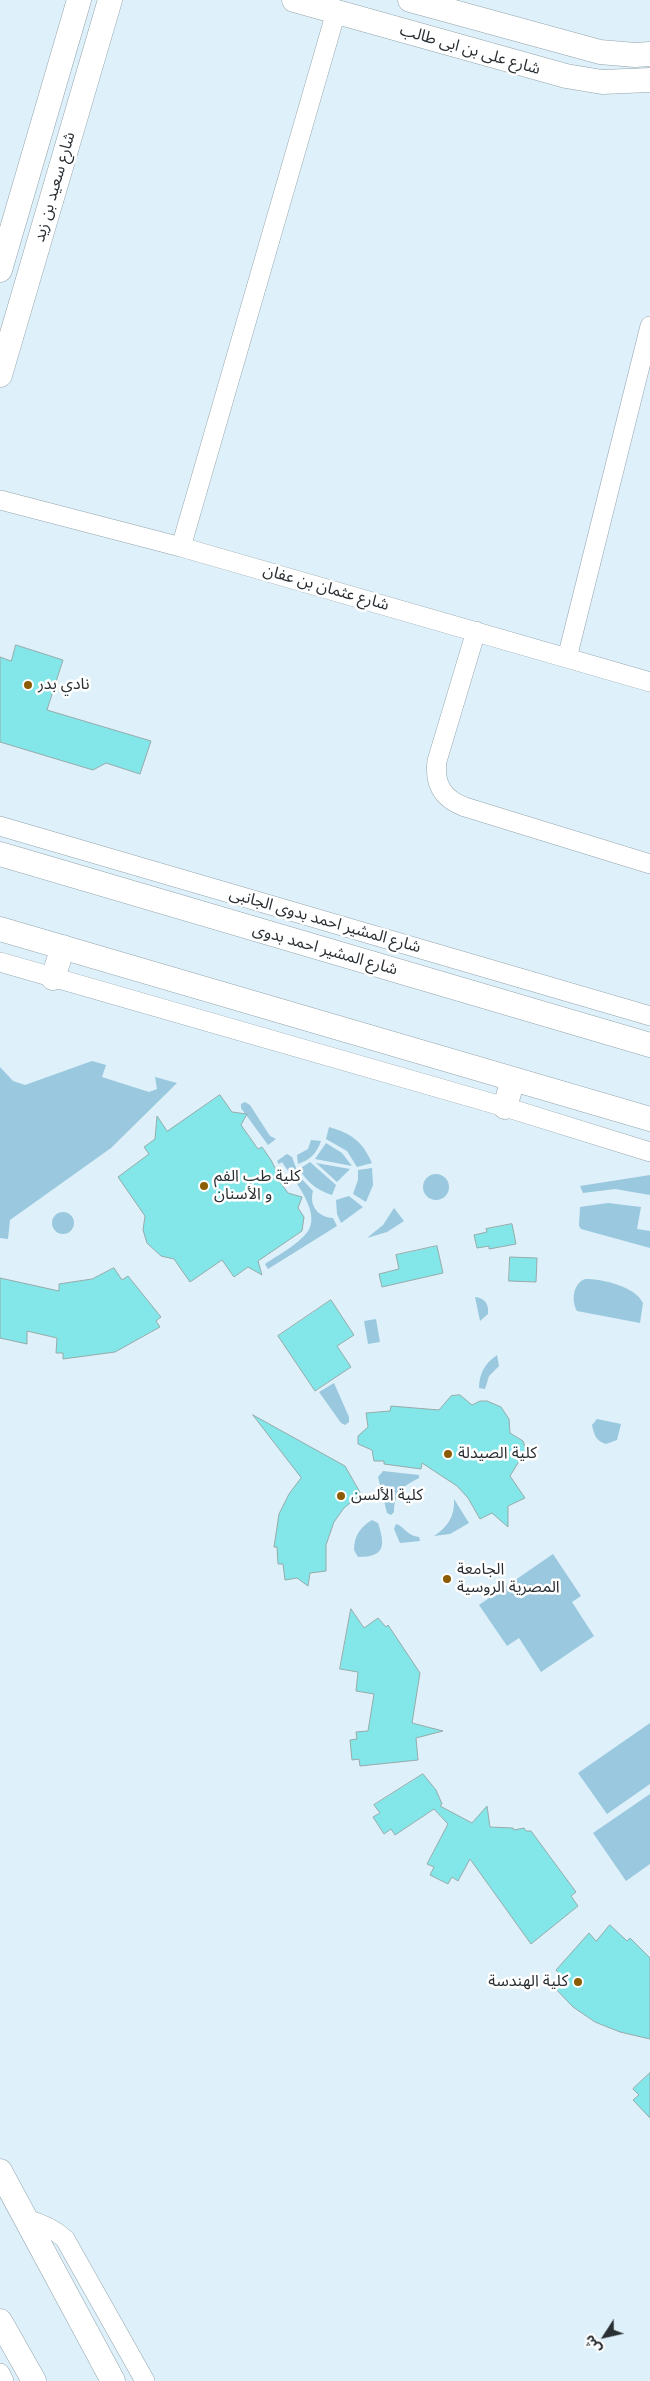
<!DOCTYPE html>
<meta charset="utf-8">
<style>
body{margin:0}
#map{position:relative;width:650px;height:2381px;overflow:hidden;background:#def0f9;font-family:"Space Grotesk","Noto Sans Arabic",sans-serif}
canvas{display:block}
.north{position:absolute;left:580px;top:2311px;width:50px;height:50px;-webkit-text-stroke:4px #fff;paint-order:stroke;rotate:235deg;font-size:14px;font-weight:700;line-height:20px;text-align:center;color:#292f33}
.north::after{content:'';display:block;margin:auto;width:18px;height:22px;background:#292f33;clip-path:polygon(50% 0,100% 100%,50% 72%,0 100%)}
</style>
<div id="map">
<canvas width="650" height="2381"></canvas>
<div class="north">ش</div>
</div>
<script>
const g = document.querySelector('canvas').getContext('2d');
g.lineJoin = 'round';
function paint(path, color) { g.fillStyle = color; g.fill(path, 'evenodd'); }
function stroke(path, color, width, dash) { g.strokeStyle = color; g.lineWidth = width; g.lineCap = dash ? 'butt' : 'round'; g.setLineDash(dash || []); g.stroke(path); }
function write(font, color, halo, rows, align = 'center') {
  g.font = font + ' "Space Grotesk","Noto Sans Arabic",sans-serif'; g.lineWidth = 5; g.setLineDash([]); g.textBaseline = 'middle'; g.strokeStyle = halo; g.fillStyle = color; for (const [text, x, y, turn = 0] of rows) {
    g.save(); g.translate(x, y); g.rotate((+turn || 0) * Math.PI / 180); g.textAlign = isNaN(turn) ? turn : align; if (halo) g.strokeText(text, 0, 0); g.fillText(text, 0, 0); g.restore();
  }
}
paint(new Path2D(`
 M92 1061 106 1065 102 1077 149 1092 157 1089 155 1077 177 1083 111 1148 10 1220 8 1239 0 1238V1067L13 1081 25 1085Z
 M245 1102 250 1105 270 1136 276 1139 268 1145 241 1108V1104Z
 M329 1127C351 1133 363 1142 372 1163L357 1167 347 1151 326 1139Z
 M311 1140 321 1141C317 1153 310 1160 298 1164L297 1155 308 1149Z
 M326 1143 342 1153 352 1166 315 1159Z
 M287 1154 292 1157 299 1176 313 1191C309 1206 318 1217 333 1218L337 1226 268 1269 265 1264C278 1255 292 1248 303 1237 327 1217 294 1181 282 1162L279 1164 277 1161Z
 M310 1162 336 1185 332 1195C318 1191 307 1182 299 1169Z
 M316 1163 350 1169 337 1182Z
 M372 1168 373 1185 366 1202 353 1194 358 1180V1170Z
 M423 1187a13 13 0 1 1 26 0a13 13 0 1 1-26 0Z
 M650 1175V1195L615 1189 583 1193 580 1186Z
 M349 1196 363 1207 341 1223 337 1214 336 1200Z
 M608 1203 641 1207 637 1229 650 1231V1248L581 1229 579 1226 580 1207Z
 M394 1208 404 1221 387 1232 367 1238 383 1225Z
 M52 1223a11 11 0 1 1 22 0a11 11 0 1 1-22 0Z
 M585 1279C602 1279 635 1286 643 1303L640 1323 577 1311C571 1300 573 1284 585 1279Z
 M475 1297C485 1298 489 1304 488 1314L480 1321Z
 M376 1319 380 1342 368 1344 364 1321Z
 M497 1355 499 1366 489 1376 485 1389 479 1388C479 1374 485 1363 497 1355Z
 M334 1383 349 1417V1422L345 1425 341 1423 319 1392Z
 M597 1419 621 1424 617 1440 606 1444C596 1441 594 1435 592 1425Z
 M383 1471 419 1475V1478C403 1486 394 1493 394 1512L391 1515 387 1513 378 1477Z
 M454 1499 469 1523 450 1534 434 1536C448 1527 455 1516 454 1499Z
 M372 1520 378 1523C385 1545 386 1557 358 1557L354 1550C354 1536 360 1527 372 1520Z
 M396 1524C404 1526 407 1536 419 1537L420 1541 400 1543 394 1529Z
 M553 1554 581 1596 572 1602 594 1636 541 1672 519 1638 507 1646 479 1605Z
 M650 1723V1784L607 1814 578 1773Z
 M650 1794V1864L626 1881 593 1833Z`), '#99c8df');
const building = new Path2D(`
 M16 645 63 660 47 710 151 741 140 774 106 763 93 770 0 742V657L11 661Z
 M220 1095 232 1112 247 1114 241 1125 258 1149 262 1147 271 1160 277 1172 275 1175 288 1193 302 1197 298 1208 304 1217 302 1231 258 1261 262 1275 248 1267 234 1277 222 1260 190 1282 174 1259 161 1256 147 1243 143 1230 145 1216 118 1177 149 1154 144 1147 155 1139 157 1116 167 1131Z
 M512 1224 516 1244 489 1249V1246L477 1248 474 1235 487 1232 486 1229Z
 M437 1246 443 1273 382 1287 379 1274 399 1269 396 1255Z
 M510 1257 537 1258 536 1282 509 1281Z
 M114 1268 122 1280 128 1276 161 1317 156 1321 160 1327 115 1352 63 1359V1353H56L57 1338 27 1331V1344L0 1338V1278L59 1291V1284L92 1279Z
 M331 1300 354 1335 337 1346 351 1367 315 1391 278 1336Z
 M460 1395 472 1405 480 1401H487L501 1407 509 1419 510 1433 523 1441 526 1450 510 1476 525 1498 508 1506V1527L492 1513 480 1519 468 1498 457 1486 422 1463 421 1469 384 1464V1461H374L372 1450 358 1444V1436L368 1427 366 1413 390 1411 391 1406 439 1410 451 1396Z
 M253 1415 345 1466 361 1494 344 1508 334 1522 326 1545V1571L310 1573 308 1586 297 1578 285 1580 283 1564H278L277 1547H274L279 1514 289 1494 301 1478Z
 M351 1609 364 1628 378 1618 386 1627 388 1625 420 1673 412 1723 443 1731 416 1738 418 1760 360 1766 359 1759 352 1760 350 1740 357 1739 356 1732 368 1731 374 1694 356 1691 358 1672 340 1669Z
 M423 1774 436 1790 442 1804 440 1806 472 1823 487 1806 490 1827 513 1828 514 1830 524 1828 526 1831H531L576 1892 571 1896 578 1906 531 1944 470 1859 458 1881 452 1877 448 1884 430 1875 434 1867 427 1864 448 1824 434 1809 395 1835 391 1829 384 1834 373 1817 380 1813 374 1805Z
 M610 1925 627 1941 630 1938 650 1958V2039L620 2032 595 2022 573 2007 554 1987 563 1978 556 1970 589 1933 596 1941Z
 M650 2073V2118L633 2100 639 2095 633 2089Z`);
paint(building, '#83e6e8');
stroke(building, '#96abab', 1);
const minor = new Path2D(`
 M0 500 181 547 650 682
 M181 547 336 12
 M476 631 437 761C434 784 443 799 465 807L650 864
 M567 658 650 326
 M0 826 650 1016
 M0 962 505 1107 650 1152
 M25 2219C41 2223 53 2228 65 2239L145 2381
 M0 2373 4 2381`);
const tertiary = new Path2D(`
 M294 0 566 76 602 82 650 80
 M410 0 600 52 635 55 650 54
 M0 270 79 0
 M0 375 110 0
 M0 854 650 1045
 M0 929 650 1119
 M53 978 63 947
 M505 1107 513 1079
 M0 2171 113 2381
 M0 2321 34 2381`);
stroke(minor, '#92a3ab', 20);
stroke(tertiary, '#92a3ab', 25);
stroke(minor, '#fff', 19);
stroke(tertiary, '#fff', 24);
for (const [x, y, r, color] of [
 [28,685,5,"#8c5c03"],
 [204,1186,5,"#8c5c03"],
 [448,1454,5,"#8c5c03"],
 [341,1496,5,"#8c5c03"],
 [447,1579,5,"#8c5c03"],
 [578,1982,5,"#8c5c03"]
]) { const dot = new Path2D(); dot.arc(x, y, r, 0, 2 * Math.PI); g.fillStyle = color; g.fill(dot); stroke(dot, '#fff', 2); }
write('16px', '#292f33', '#fff', [
 ["شارع على بن ابى طالب",470,50,16],
 ["شارع سعيد بن زيد",55,187,-74],
 ["شارع عثمان بن عفان",326,588,16],
 ["شارع المشير احمد بدوى الجانبى",325,921,16],
 ["شارع المشير احمد بدوى",325,950,16]
]);
write('16px', '#292f33', '#fff', [
 ["نادي بدر",38,685],
 ["كلية طب الفم",214,1177],
 ["و الأسنان",214,1195],
 ["كلية الصيدلة",458,1454],
 ["كلية الألسن",351,1496],
 ["الجامعة",457,1570],
 ["المصرية الروسية",457,1588],
 ["كلية الهندسة",568,1982,"right"]
], 'left');
</script>
